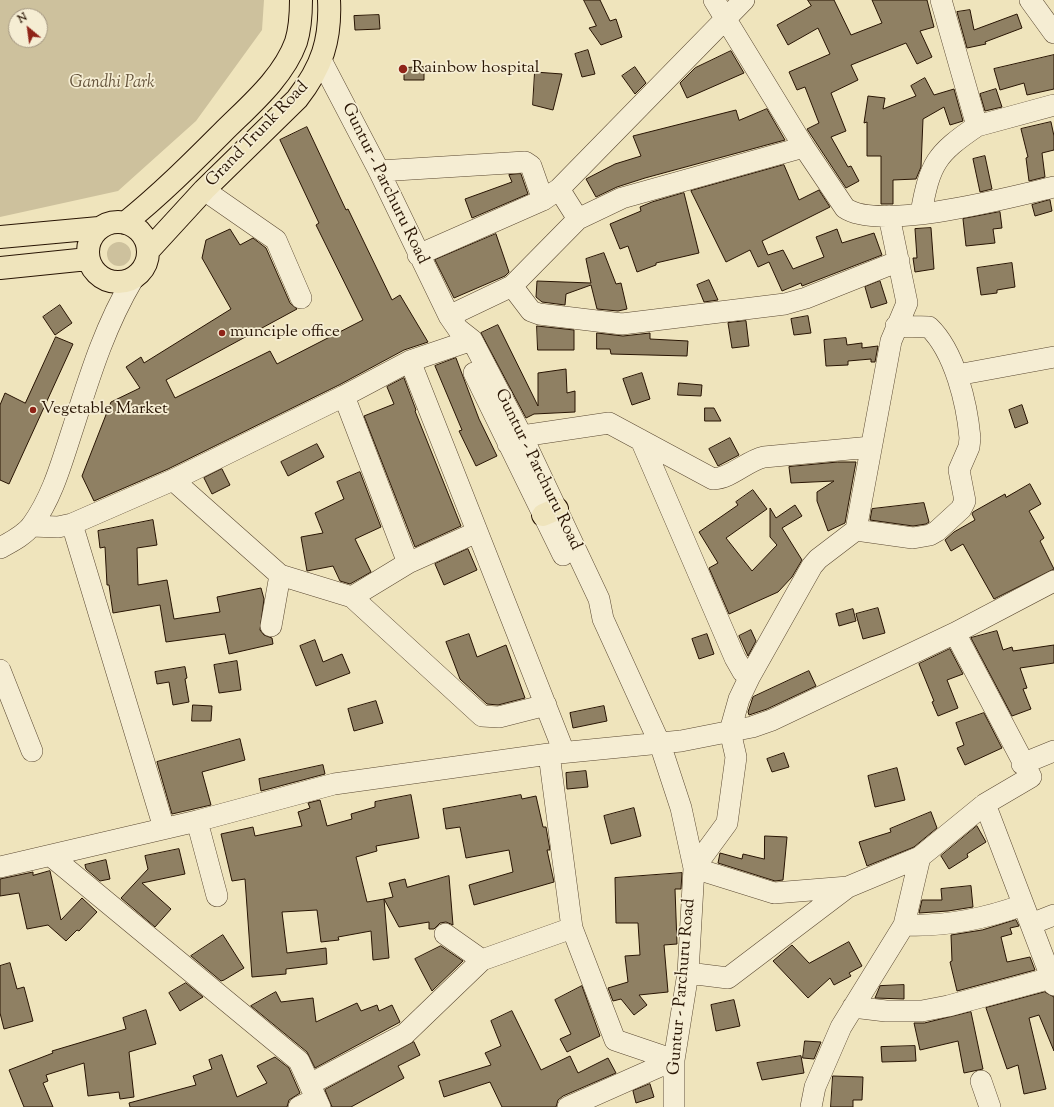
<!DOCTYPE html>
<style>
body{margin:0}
#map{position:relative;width:1054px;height:1107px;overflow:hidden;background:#efe4bc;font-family:"Sorts Mill Goudy",serif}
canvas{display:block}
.north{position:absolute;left:8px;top:8px;width:40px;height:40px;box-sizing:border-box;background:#f5edd3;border:1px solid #a39680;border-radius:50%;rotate:331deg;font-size:11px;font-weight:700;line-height:16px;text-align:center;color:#281403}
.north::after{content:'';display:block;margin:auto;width:14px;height:18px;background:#8f2418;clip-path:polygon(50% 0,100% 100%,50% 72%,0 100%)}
</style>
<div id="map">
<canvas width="1054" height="1107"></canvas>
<div class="north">N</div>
</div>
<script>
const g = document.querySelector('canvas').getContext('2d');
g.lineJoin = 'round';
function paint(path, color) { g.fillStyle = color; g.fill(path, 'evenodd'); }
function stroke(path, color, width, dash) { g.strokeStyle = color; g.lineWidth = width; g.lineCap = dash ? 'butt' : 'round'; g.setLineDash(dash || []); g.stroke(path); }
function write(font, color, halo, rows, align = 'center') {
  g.font = font + ' "Sorts Mill Goudy",serif'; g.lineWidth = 3.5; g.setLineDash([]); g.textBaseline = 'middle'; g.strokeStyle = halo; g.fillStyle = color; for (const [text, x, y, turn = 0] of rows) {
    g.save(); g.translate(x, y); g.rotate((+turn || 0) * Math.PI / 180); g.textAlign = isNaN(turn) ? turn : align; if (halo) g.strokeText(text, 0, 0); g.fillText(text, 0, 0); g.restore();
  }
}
paint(new Path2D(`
 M0 0H264L262 30 196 121 118 191 0 217ZM16 16H40V40H16Z
 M107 254a12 12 0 1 1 24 0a12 12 0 1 1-24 0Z`), '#cdc19d');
const building = new Path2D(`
 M584 0H600L610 21 616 19 622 37 601 45 589 28 596 26Z
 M808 0H834L851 35 882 23 872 0H927L934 27 920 31 932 57 917 64 906 43 851 65 858 80 831 93 846 131 831 137 848 167 851 166 859 181 846 188 807 129 819 123 805 87 797 90 789 72 830 54 818 28 788 45 777 25 811 6Z
 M970 10 974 30 1017 14 1022 28 985 42 986 44 967 48 957 12Z
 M379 15 380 29 355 30 354 16Z
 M588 50 595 74 582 77 575 54Z
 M731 51 744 73 687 98 680 83 695 68Z
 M1054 55V89L1027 95 1024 83 1000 90 994 69Z
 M424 67V80H404V68Z
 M635 67 646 83 635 94 622 76Z
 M535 72 562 74 553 110 533 105Z
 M925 78 934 95 954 89 963 121 950 125 944 107 923 119 921 167 916 179 893 180V204H881V156H867V122L864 123 868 96 885 98 883 109 916 96 911 86Z
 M996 89 1002 107 985 111 980 94Z
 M767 109 785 140 645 178 617 187 596 197 586 179 615 164 641 156 633 136 736 110 739 120Z
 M1051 122 1054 136V150L1042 153 1045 177 1029 181 1026 158 1028 157 1021 129Z
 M307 127 346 210 348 209 392 300 400 295 428 342 404 350 339 385 168 469 94 501 82 476 111 402 140 388 126 367 141 357 144 363 231 309 202 258 206 240 230 229 240 245 253 238 266 248 290 303 297 309 166 380 175 398 270 351 277 364 363 320 316 225 319 223 280 140Z
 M985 156 992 189 980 192 973 159Z
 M784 165 799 200 819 190 830 207 762 241 768 255 783 250 793 269 824 257 816 237 837 229 842 243 874 233 882 255 802 286 801 283 782 291 769 262 758 267 750 250 726 262 691 191Z
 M521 174 528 194 472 218 465 199 512 182 509 175Z
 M684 193 699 253 656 263V265L637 272 628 246 620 249 610 224 641 211 640 207 652 202Z
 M1050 200 1052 211 1035 216 1032 205Z
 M1000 212 1002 228 993 229 995 243 966 246 963 219Z
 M931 228 934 269 915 272 913 258H917L915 229Z
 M496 234 509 272 505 276 454 298 435 260Z
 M604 253 616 284 621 283 627 309 618 311 597 309 591 285 566 294 565 305 542 302 536 297 537 281 591 283 586 259Z
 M1012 263 1015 287 997 290V293L981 295 977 268Z
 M709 280 718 300 704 302 697 285Z
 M880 281 887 303 871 308 865 287Z
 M60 305 72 323 55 335 43 317Z
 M808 316 811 333 794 335 791 319Z
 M746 321 749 346 732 348 728 323Z
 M498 325 538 406V373L566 369 567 393 575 391V412L534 414 526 418 481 333Z
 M537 326 574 330V350H538Z
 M597 333 623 336 650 333V339L688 341 687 356 611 354 610 349H597Z
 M56 337 73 344 9 484 0 480V405L5 393 25 403Z
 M846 338 847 345 862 343V348L878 346 875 362H871V359L848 361V365L826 366 824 340Z
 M456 358 479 419 497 456 476 466 459 431 462 430 435 366Z
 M642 373 650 399 632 405 623 379Z
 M404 378 416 410 415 411 461 526 415 547 364 416 394 404 387 387Z
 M679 383 702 385 701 396 678 395Z
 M1022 405 1028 423 1015 428 1009 410Z
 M705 408H714L721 421H705Z
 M730 438 739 455 718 466 709 449Z
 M317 444 324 457 288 476 281 462Z
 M838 462H856L845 523 828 531 817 501V492L834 481 791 483 789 467Z
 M222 469 230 485 212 494 204 478Z
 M360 472 381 527 355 539 371 572 350 584 340 581 333 566 307 571 301 537 323 533 315 513 344 499 337 482Z
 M1030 484 1041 504 1029 511 1044 538 1040 541 1054 569 994 599 963 544 951 551 945 540 954 532 975 520 972 514 973 512 1005 494 1006 497Z
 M753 490 767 509 726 538 752 571 777 545 770 537V508L776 518 795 505 802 516 782 528 802 560 792 577 778 592 729 614 709 568 718 563 699 532 738 505 736 502Z
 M924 503 929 522 926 524 913 526 870 520 872 509Z
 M153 520 157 545 137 548 138 585 167 580 174 619 220 612 217 597 261 588 264 599 260 630 264 635 272 638 273 644 229 654 225 634 166 642 160 605 113 613 109 585H107L105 547 100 548 98 531Z
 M468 549 477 570 444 585 435 564Z
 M878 608 885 633 863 639 856 614Z
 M853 609 856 621 839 626 836 614Z
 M751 630 756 641 748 656 739 636Z
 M997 631 1003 650 1012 647 1013 651 1054 645V663L1020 668 1027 688 1023 689 1031 709 1012 716 971 638Z
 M469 634 477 657 506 645 525 698 498 705 487 704 460 679 446 642Z
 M707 634 714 654 699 659 692 639Z
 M315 640 323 662 342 654 350 673 316 686 300 646Z
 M950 649 963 674 947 680 958 708 938 716 932 702 934 701 919 664Z
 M237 661 241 690 219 693 214 665Z
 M185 667 187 678 185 679 189 702 173 705 169 682 157 684 155 672Z
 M809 671 816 686 767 709 749 715 748 712 753 697Z
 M376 701 383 723 354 731 348 709Z
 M193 705 212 706 211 721H192Z
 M604 706 607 721 573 728 570 713Z
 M984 713 1002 748 965 765 957 748 964 745 956 723Z
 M240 739 245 760 202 772 211 805 172 814 157 762Z
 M784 753 789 767 772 772 767 759Z
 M323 765 325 774 261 791 259 779Z
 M897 768 905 800 875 807 868 776Z
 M586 771 588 787 567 789 566 773Z
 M411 795 419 838 376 846 377 851 356 857 367 902 384 899 389 958 373 960 371 931 338 937 339 940 321 942 317 910 282 912 287 953 326 948 327 964 286 969V974L252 977 245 879 232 881 221 834 253 827 255 836 302 826 298 812 310 808 308 803 320 800 327 826 352 819 351 814 375 807V802Z
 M521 795 522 799 536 796 543 827H546L550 850H547L554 882 474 905 469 885 513 872 509 850 466 858 460 827 446 829 443 809Z
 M634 808 641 836 611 844 604 816Z
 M931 812 937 828 914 847 867 866 859 842 891 832 890 829Z
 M977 826 986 842 967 854 968 857 949 869 941 856Z
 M765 836 787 837 783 880 775 881 718 863 720 853 742 859 743 854 764 859Z
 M179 849 185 874 142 883 171 909 155 927 121 898 148 869 145 856Z
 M106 860 110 879 100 881 86 869 85 865Z
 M50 871 61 920 82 898 97 912 79 931 77 930 66 941 48 925 27 929 19 893 0 896V879L33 872V875Z
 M682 873 681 889H675L677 944 664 945 668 992 639 995 647 1005 634 1015 621 999 613 1001 608 988 628 982 625 956 640 955 638 923H616L615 878Z
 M449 876 453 925 446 922 440 923 434 929H429V922L399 927 384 899 393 897 389 883 405 879 407 887Z
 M971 886 973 907 948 911 919 913 922 900H942L941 889Z
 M1016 920 1019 926 1010 928 1012 934 1001 937 1007 962 1030 957 1035 970 957 991 950 962 952 961 951 935 982 930Z
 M223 935 244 968 224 980 221 981 191 956Z
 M849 942 862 966 849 973 851 976 834 985 830 978 808 998 773 961 792 945 809 963Z
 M441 946 463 961 432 991 415 959Z
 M10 963 17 989 24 987 33 1021 4 1029 0 1013V966Z
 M186 983 203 997 180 1011 169 993Z
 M904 985V999L875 998 880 986Z
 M582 986 600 1036 567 1052 560 1039 571 1034 555 1000Z
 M276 992 281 1002 313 998 316 1022 357 1003 361 1011 377 1005 379 1011 392 1005 400 1022 315 1068 307 1052 251 1006Z
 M1045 992 1054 997V1051L1039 1015 1029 1018 1046 1089 1024 1094 1018 1065 1007 1069 986 1008Z
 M734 1000 740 1026 716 1031 711 1005Z
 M146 1010 156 1044 129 1052 134 1097 120 1099 119 1092 88 1096 84 1063 46 1075 48 1081 43 1083 53 1107H24L9 1070 53 1053 52 1051 126 1029 123 1018Z
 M512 1011 541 1070 570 1056 578 1073 608 1058 616 1073 563 1096 558 1100 556 1107H502L490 1082 444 1097 439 1081 491 1065 485 1053 501 1046 491 1021Z
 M971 1012 983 1069 964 1073 958 1041 920 1050 914 1023H924Z
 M805 1041 821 1042 814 1059 803 1058Z
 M414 1042 420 1055 398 1066 404 1078 351 1107H332L325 1090Z
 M915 1046 916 1061 882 1062 881 1047Z
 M222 1055 237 1097 267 1083 257 1066 275 1057 289 1068 300 1093 289 1100 287 1107H130L129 1103 196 1085 193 1076 212 1069 209 1060Z
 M801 1056 804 1073 762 1080 757 1063Z
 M833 1076 863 1077 862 1100H853V1107H831Z
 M650 1084 654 1097 636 1103 633 1091Z`);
paint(building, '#8f8063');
stroke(building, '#281403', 1);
const minor = new Path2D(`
 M714 0 804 147 845 208C879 232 1012 197 1054 187
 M1030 0 1054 33
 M321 60 379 171 449 316 458 329 472 340 522 436 599 599 603 619 660 744 681 808 694 868 688 973 674 1060V1107
 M977 126 1054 105
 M379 171 525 162 531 166 543 200
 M559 189 578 219 622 198 804 147
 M204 190 276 240 301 298
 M921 213C930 163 936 154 977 126L941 0
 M418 255 543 200 559 189 744 0
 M512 286 531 311 539 314 622 324 785 304 806 298 899 261
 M449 316 512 286 578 219
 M410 361 564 752
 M474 373 563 555
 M957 375 1054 357
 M344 396 408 563 352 597
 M641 440 735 658 743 672 750 676 812 566 818 559 856 530 891 341 907 303 889 216
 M508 444 522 436 609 423 713 479C732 478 746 461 764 457L871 447
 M173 480 280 575 352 597 482 716 499 717 546 705
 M72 524 164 828
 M31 526 58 527 72 524 173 480 344 396 410 361 472 340
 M856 530 913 538 930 535 937 531 961 509 965 501 959 470 969 447 970 438C967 404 955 352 929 327L896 326
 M0 548C11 542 25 535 32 525 53 496 62 461 73 428 90 375 105 326 133 279
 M408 563 477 532
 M271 626 280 575
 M0 670 32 751
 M750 676 739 699 730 731 736 757 727 823 694 868 774 893 848 887 920 857 985 804 1031 777 955 633
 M549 754 572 928 615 1040 674 1060
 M1022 764 1054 751
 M985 804 1054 985
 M197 821 217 896
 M51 856 299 1061 320 1107
 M0 867 197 821 334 784 549 754 681 741 752 727 772 720 955 633 1054 581
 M1031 924 1054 915
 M904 925C946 927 984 919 1023 905
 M445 934 482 960
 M688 973 728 978 848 887
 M853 1007 886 1011H922L948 1006 1051 978
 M981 1081 990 1107
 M310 1084 405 1034 482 960 572 928
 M299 1107 316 1099
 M568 1107 674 1060
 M811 1107 815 1087 841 1027 904 925 920 857`);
const major = new Path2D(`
 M88 252a30 30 0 1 1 60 0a30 30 0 1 1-60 0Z
 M125 223C160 195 191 164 223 132 249 106 283 78 296 42 300 29 301 14 301 0
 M0 237 99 228
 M148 251 204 190 297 99C322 67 331 40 329 0
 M0 268 88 259
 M543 515 557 509`);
stroke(minor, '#5a4831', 22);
stroke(major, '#281403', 24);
stroke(minor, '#f5edd3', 21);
stroke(major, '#efe4bc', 22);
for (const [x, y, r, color] of [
 [403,69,5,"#8f2418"],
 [222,333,4,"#8f2418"],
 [33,410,4,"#8f2418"]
]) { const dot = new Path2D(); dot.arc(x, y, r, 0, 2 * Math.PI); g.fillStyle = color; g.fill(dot); stroke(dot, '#f5edd3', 1.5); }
write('17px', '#281403', '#f5edd3', [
 ["Rainbow hospital",412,69],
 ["munciple office",230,333],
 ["Vegetable Market",41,410]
], 'left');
write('italic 17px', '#625139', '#f5edd3', [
 ["Gandhi Park",112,84]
]);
write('17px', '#281403', '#f5edd3', [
 ["Grand Trunk Road",258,135,-46],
 ["Guntur - Parchuru Road",384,184,64],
 ["Guntur - Parchuru Road",537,470,64],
 ["Guntur - Parchuru Road",683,987,-85]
]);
</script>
